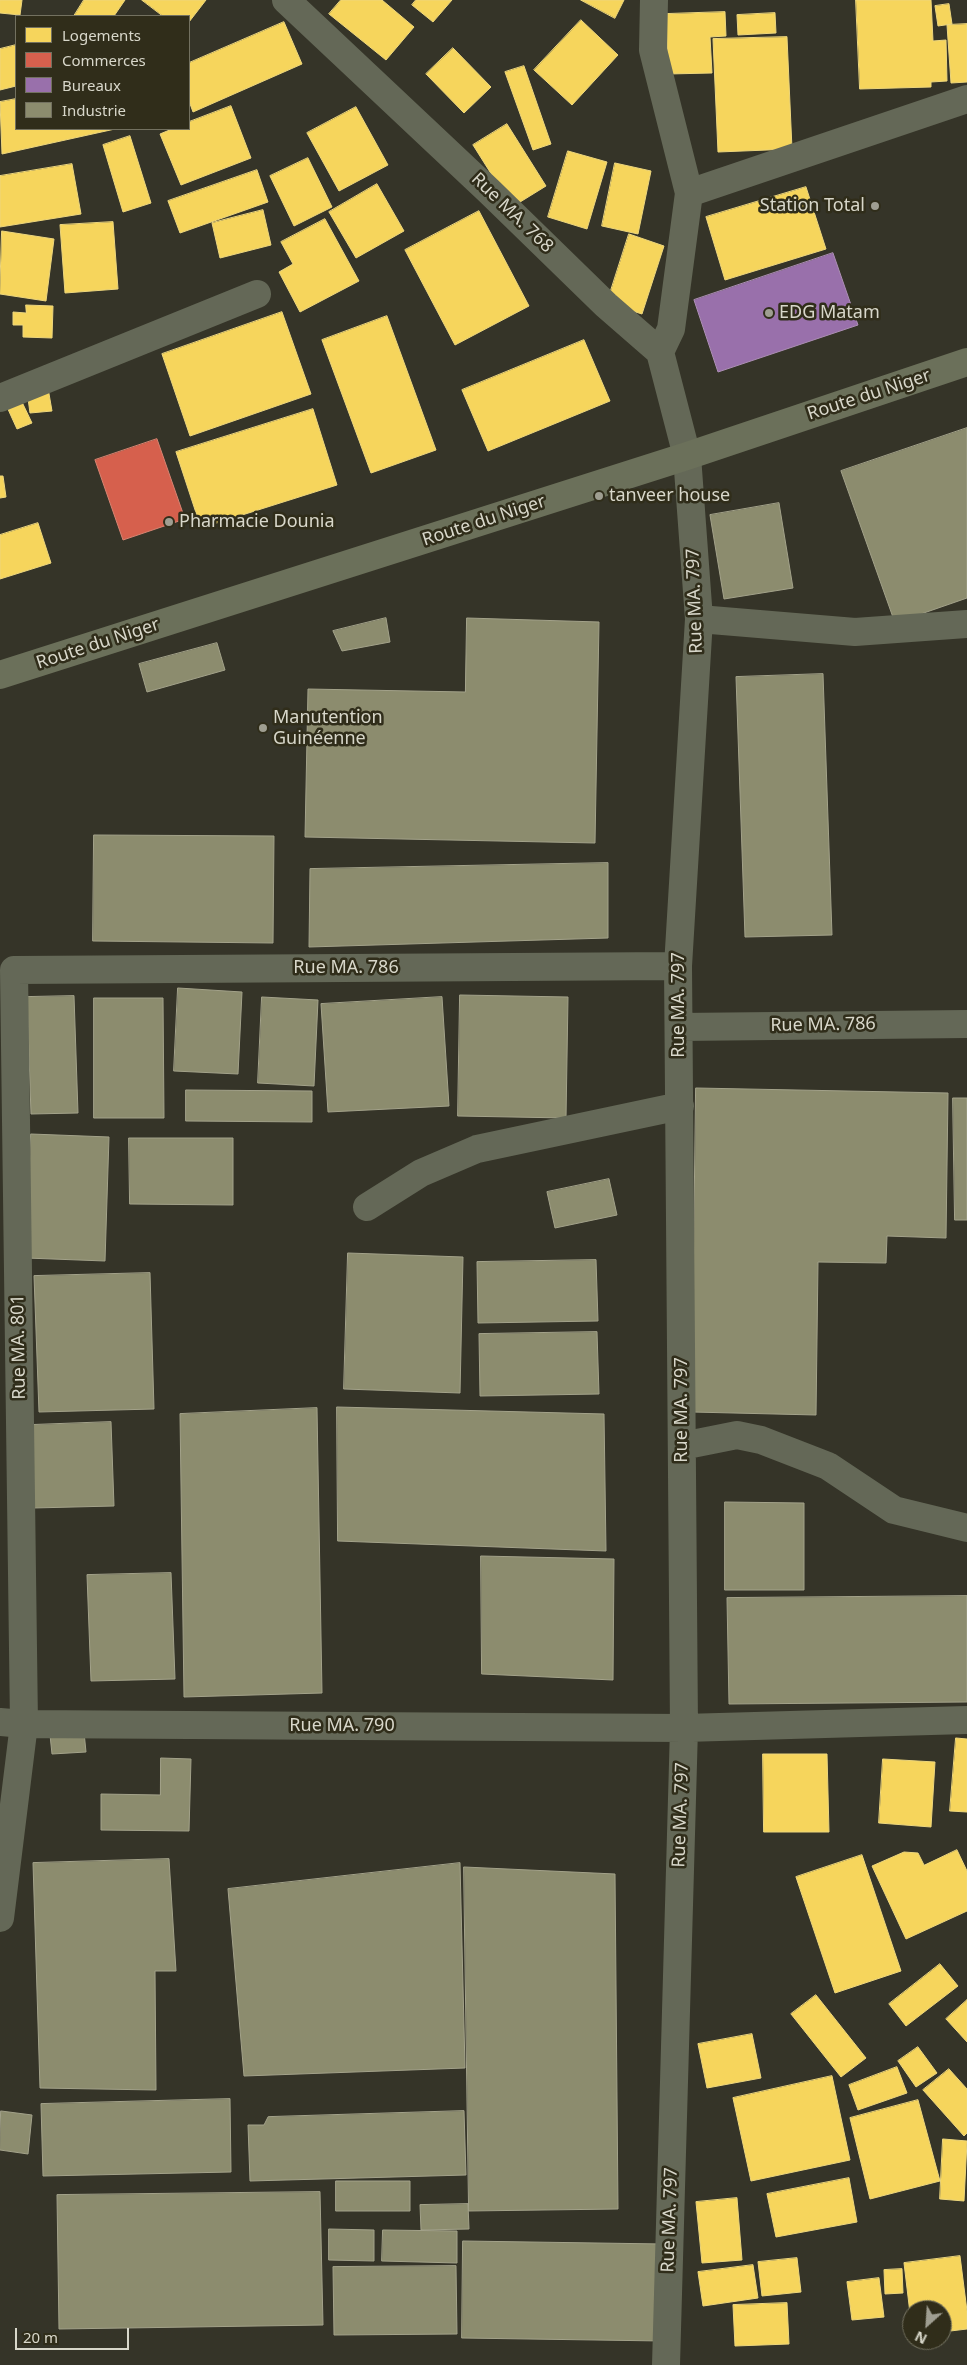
<!DOCTYPE html>
<meta charset="utf-8">
<style>
body{margin:0}
#map{position:relative;width:967px;height:2365px;overflow:hidden;background:#353428;font-family:"Noto Sans",sans-serif}
canvas{display:block}
.legend{position:absolute;left:15px;top:15px;width:175px;height:115px;box-sizing:border-box;background:#302d1a;border:1px solid #737160;margin:0;padding:6px 9px;list-style:none;font-size:15px;color:#d8d7ca}
.legend li{display:flex;align-items:center;gap:10px;height:25px}
.legend b{width:25px;border:1px solid #737160}
.north{position:absolute;left:902px;top:2300px;width:50px;height:50px;box-sizing:border-box;background:#302d1a;border:1px solid #737160;border-radius:50%;rotate:206deg;font-size:14px;font-weight:700;line-height:20px;text-align:center;color:#d8d7ca}
.north::after{content:'';display:block;margin:auto;width:18px;height:22px;background:#9f9e91;clip-path:polygon(50% 0,100% 100%,50% 72%,0 100%)}
.scale{position:absolute;left:15px;top:2328px;width:114px;height:22px;box-sizing:border-box;border:2px solid #d8d7ca;border-top:0;padding-left:6px;font-size:15px;line-height:18px;white-space:nowrap;color:#d8d7ca;-webkit-text-stroke:4px #302d1a;paint-order:stroke}
</style>
<div id="map">
<canvas width="967" height="2365"></canvas>
<ul class="legend">
<li><b style="height:14px;background:#f6d55c"></b>Logements</li>
<li><b style="height:14px;background:#d6604d"></b>Commerces</li>
<li><b style="height:14px;background:#9970ab"></b>Bureaux</li>
<li><b style="height:14px;background:#8c8c6e"></b>Industrie</li>
</ul>
<div class="north">N</div>
<div class="scale">20 m</div>
</div>
<script>
const g = document.querySelector('canvas').getContext('2d');
g.lineJoin = 'round';
function paint(path, color) { g.fillStyle = color; g.fill(path, 'evenodd'); }
function stroke(path, color, width, dash) { g.strokeStyle = color; g.lineWidth = width; g.lineCap = dash ? 'butt' : 'round'; g.setLineDash(dash || []); g.stroke(path); }
function write(font, color, halo, rows, align = 'center') {
  g.font = font + ' "Noto Sans",sans-serif'; g.lineWidth = 5; g.setLineDash([]); g.textBaseline = 'middle'; g.strokeStyle = halo; g.fillStyle = color; for (const [text, x, y, turn = 0] of rows) {
    g.save(); g.translate(x, y); g.rotate((+turn || 0) * Math.PI / 180); g.textAlign = isNaN(turn) ? turn : align; if (halo) g.strokeText(text, 0, 0); g.fillText(text, 0, 0); g.restore();
  }
}
const homes = new Path2D(`
 M0 0H22L20 15 0 13Z
 M84 0H125L114 16H74Z
 M142 0H206L189 22V16H163Z
 M341 0H382L414 27 386 60 329 14Z
 M416 0H452L433 22 412 5Z
 M581 0H624L615 18Z
 M856 0H931L933 41 946 40 947 81 931 82V87L860 89Z
 M949 4 952 24 938 26 935 6Z
 M725 12 726 36 710 37 712 73 668 74 666 14Z
 M775 13 776 33 738 35 737 15Z
 M581 20 618 55 572 105 534 70Z
 M284 22 302 64 193 112 189 101V63Z
 M967 24V82L951 83 947 25Z
 M787 37 792 149 718 152 713 39Z
 M16 45V86L0 90V49Z
 M453 48 491 87 464 113 426 74Z
 M524 66 551 144 533 150 505 72Z
 M16 99V129H115L2 154 0 102Z
 M231 106 251 158 181 185 160 134 172 129H189V122Z
 M356 107 388 165 339 191 307 133Z
 M507 124 546 186 512 207 473 145Z
 M130 136 151 203 123 212 103 145Z
 M568 151 607 162 587 229 548 217Z
 M308 158 332 207 294 226 270 176Z
 M615 163 651 171 638 234 602 226Z
 M72 164 81 214 0 227V176Z
 M257 170 268 202 180 233 168 201Z
 M377 184 404 231 356 258 329 212Z
 M806 187 826 249 725 280 706 217Z
 M263 210 271 245 220 258 212 223Z
 M479 211 529 306 455 345 405 250Z
 M325 219 359 281 300 312 279 272 293 264 281 242Z
 M113 222 118 289 65 293 60 225Z
 M2 231 54 239 46 301 0 294Z
 M629 234 664 246 642 314 607 303Z
 M26 305 53 306 52 338 23 337V325H13V312L26 313Z
 M282 312 311 394 190 436 162 354Z
 M387 316 436 450 371 473 322 340Z
 M584 340 610 401 488 451 462 390Z
 M48 388 52 411 30 413 27 391Z
 M21 400 32 423 17 429 7 407Z
 M313 409 337 485 201 528 176 452Z
 M0 476H3L6 497 0 498Z
 M38 523 51 563 0 579V535Z
 M956 1738 967 1739V1812L950 1811Z
 M763 1754H827L829 1832H764Z
 M883 1759 935 1762 931 1827 879 1823Z
 M957 1850 967 1871V1911L906 1939 872 1866 904 1852 918 1853 924 1865Z
 M862 1855 901 1971 835 1993 796 1877Z
 M940 1964 958 1986 906 2026 889 2004Z
 M816 1995 866 2058 841 2077 791 2014Z
 M967 2000V2042L946 2019Z
 M752 2034 761 2078 707 2088 698 2044Z
 M918 2047 937 2073 916 2087 898 2061Z
 M897 2067 907 2093 858 2110 849 2085Z
 M949 2069 967 2089V2133L964 2136 923 2090Z
 M832 2076 850 2160 751 2181 733 2098Z
 M918 2100 940 2181 870 2199 850 2118Z
 M943 2139 967 2141 964 2201 940 2199Z
 M849 2178 857 2222 776 2237 767 2194Z
 M737 2198 742 2260 702 2263 696 2202Z
 M960 2256 967 2311V2329L942 2332V2310H912V2330L904 2263Z
 M797 2258 801 2292 762 2296 758 2262Z
 M753 2265 758 2298 703 2306 698 2272Z
 M902 2269 903 2293 885 2294 884 2270Z
 M879 2278 884 2317 852 2320 847 2282Z
 M787 2303 789 2344 735 2346 733 2305Z`);
paint(homes, '#f6d55c');
stroke(homes, '#edd67d', 1);
const shops = new Path2D(`
 M157 439 185 519 123 540 95 460Z`);
paint(shops, '#d6604d');
stroke(shops, '#d78472', 1);
const offices = new Path2D(`
 M833 253 858 325 718 372 694 300Z`);
paint(offices, '#9970ab');
stroke(offices, '#ac8fb4', 1);
const industry = new Path2D(`
 M967 428V598L895 623 841 471Z
 M779 503 793 588 724 599 710 515Z
 M386 618 390 642 342 651 333 631Z
 M467 618 599 622 595 843 305 837 308 689 465 692Z
 M217 643 225 670 147 692 139 664Z
 M823 674 832 935 745 937 736 677Z
 M94 835 274 836 273 943 93 941Z
 M608 863V938L309 947 310 869Z
 M178 988 242 992 238 1074 174 1071Z
 M460 995 568 997 566 1118 458 1116Z
 M74 996 78 1113 31 1114 27 997Z
 M262 997 318 1000 314 1086 258 1083Z
 M442 997 449 1106 328 1112 321 1004Z
 M94 998H163L164 1118H94Z
 M696 1088 948 1093 946 1238 887 1236 886 1263 818 1262 816 1415 692 1412Z
 M186 1090 312 1091V1122L186 1121Z
 M953 1098H967V1220H955Z
 M31 1134 109 1137 105 1261 26 1258Z
 M129 1138H233V1205L130 1204Z
 M609 1179 617 1215 555 1228 547 1192Z
 M348 1253 463 1257 460 1393 344 1389Z
 M596 1260 598 1321 478 1323 477 1262Z
 M150 1273 154 1409 39 1412 34 1276Z
 M597 1332 599 1394 480 1396 479 1334Z
 M337 1407 604 1414 606 1551 338 1541Z
 M317 1408 322 1693 184 1697 180 1414Z
 M111 1422 114 1506 33 1508 31 1425Z
 M725 1502 804 1503V1590H725Z
 M481 1556 614 1559 613 1680 482 1674Z
 M171 1573 175 1679 91 1681 87 1575Z
 M967 1596V1702L729 1704 727 1598Z
 M84 1732 86 1752 52 1754 50 1735Z
 M161 1758 191 1759 189 1831 101 1830V1794L160 1795Z
 M169 1859 176 1971H155L156 2090 40 2088 33 1863Z
 M460 1863 465 2068 244 2076 228 1889Z
 M464 1867 615 1874 618 2209 469 2211Z
 M230 2099 231 2172 43 2176 41 2104Z
 M1 2111 32 2115 28 2154 0 2150Z
 M464 2111 466 2175 250 2181 248 2125H264L268 2117Z
 M336 2181H410V2211H336Z
 M320 2192 323 2325 59 2329 57 2195Z
 M468 2204 469 2229 421 2230 420 2205Z
 M329 2229 374 2230V2261L329 2260Z
 M383 2230 457 2231V2263L382 2261Z
 M463 2241 663 2244 662 2341 462 2338Z
 M456 2266 457 2334 334 2335 333 2267Z`);
paint(industry, '#8c8c6e');
stroke(industry, '#a3a28a', 1);
stroke(new Path2D(`
 M286 0 489 191 606 305 660 352 687 456 699 619 678 966 684 1728 666 2365
 M654 0 653 50 689 193 671 329 660 352
 M689 193 967 99
 M0 398 257 294
 M699 619 855 632 967 624
 M679 1027 967 1024
 M367 1207 421 1173 477 1149 680 1106
 M682 1446 737 1435 761 1440 828 1466 894 1510 967 1528
 M0 1722 24 1724 684 1728 967 1720
 M0 1918 24 1724 14 970 678 966`), '#646857', 28);
stroke(new Path2D(`
 M0 675 687 456 967 362`), '#6b705a', 28);
for (const [x, y, r, color] of [
 [875,206,5,"#9f9e91"],
 [769,313,5,"#9f9e91"],
 [599,496,5,"#9f9e91"],
 [169,522,5,"#9f9e91"],
 [263,728,5,"#9f9e91"]
]) { const dot = new Path2D(); dot.arc(x, y, r, 0, 2 * Math.PI); g.fillStyle = color; g.fill(dot); stroke(dot, '#302d1a', 2); }
write('18px', '#d8d7ca', '#302d1a', [
 ["Station Total",865,206,"right"],
 ["EDG Matam",779,313],
 ["tanveer house",609,496],
 ["Pharmacie Dounia",179,522],
 ["Manutention",273,718],
 ["Guinéenne",273,739]
], 'left');
write('18px', '#d8d7ca', '#302d1a', [
 ["Rue MA. 768",512,213,44],
 ["Route du Niger",869,395,-18],
 ["Route du Niger",484,521,-18],
 ["Rue MA. 797",695,601,-92],
 ["Route du Niger",98,644,-18],
 ["Rue MA. 786",346,968],
 ["Rue MA. 797",679,1005,-90],
 ["Rue MA. 786",823,1025,-1],
 ["Rue MA. 801",19,1347,-91],
 ["Rue MA. 797",682,1410,-90],
 ["Rue MA. 790",342,1726],
 ["Rue MA. 797",681,1815,-88],
 ["Rue MA. 797",670,2220,-88]
]);
</script>
